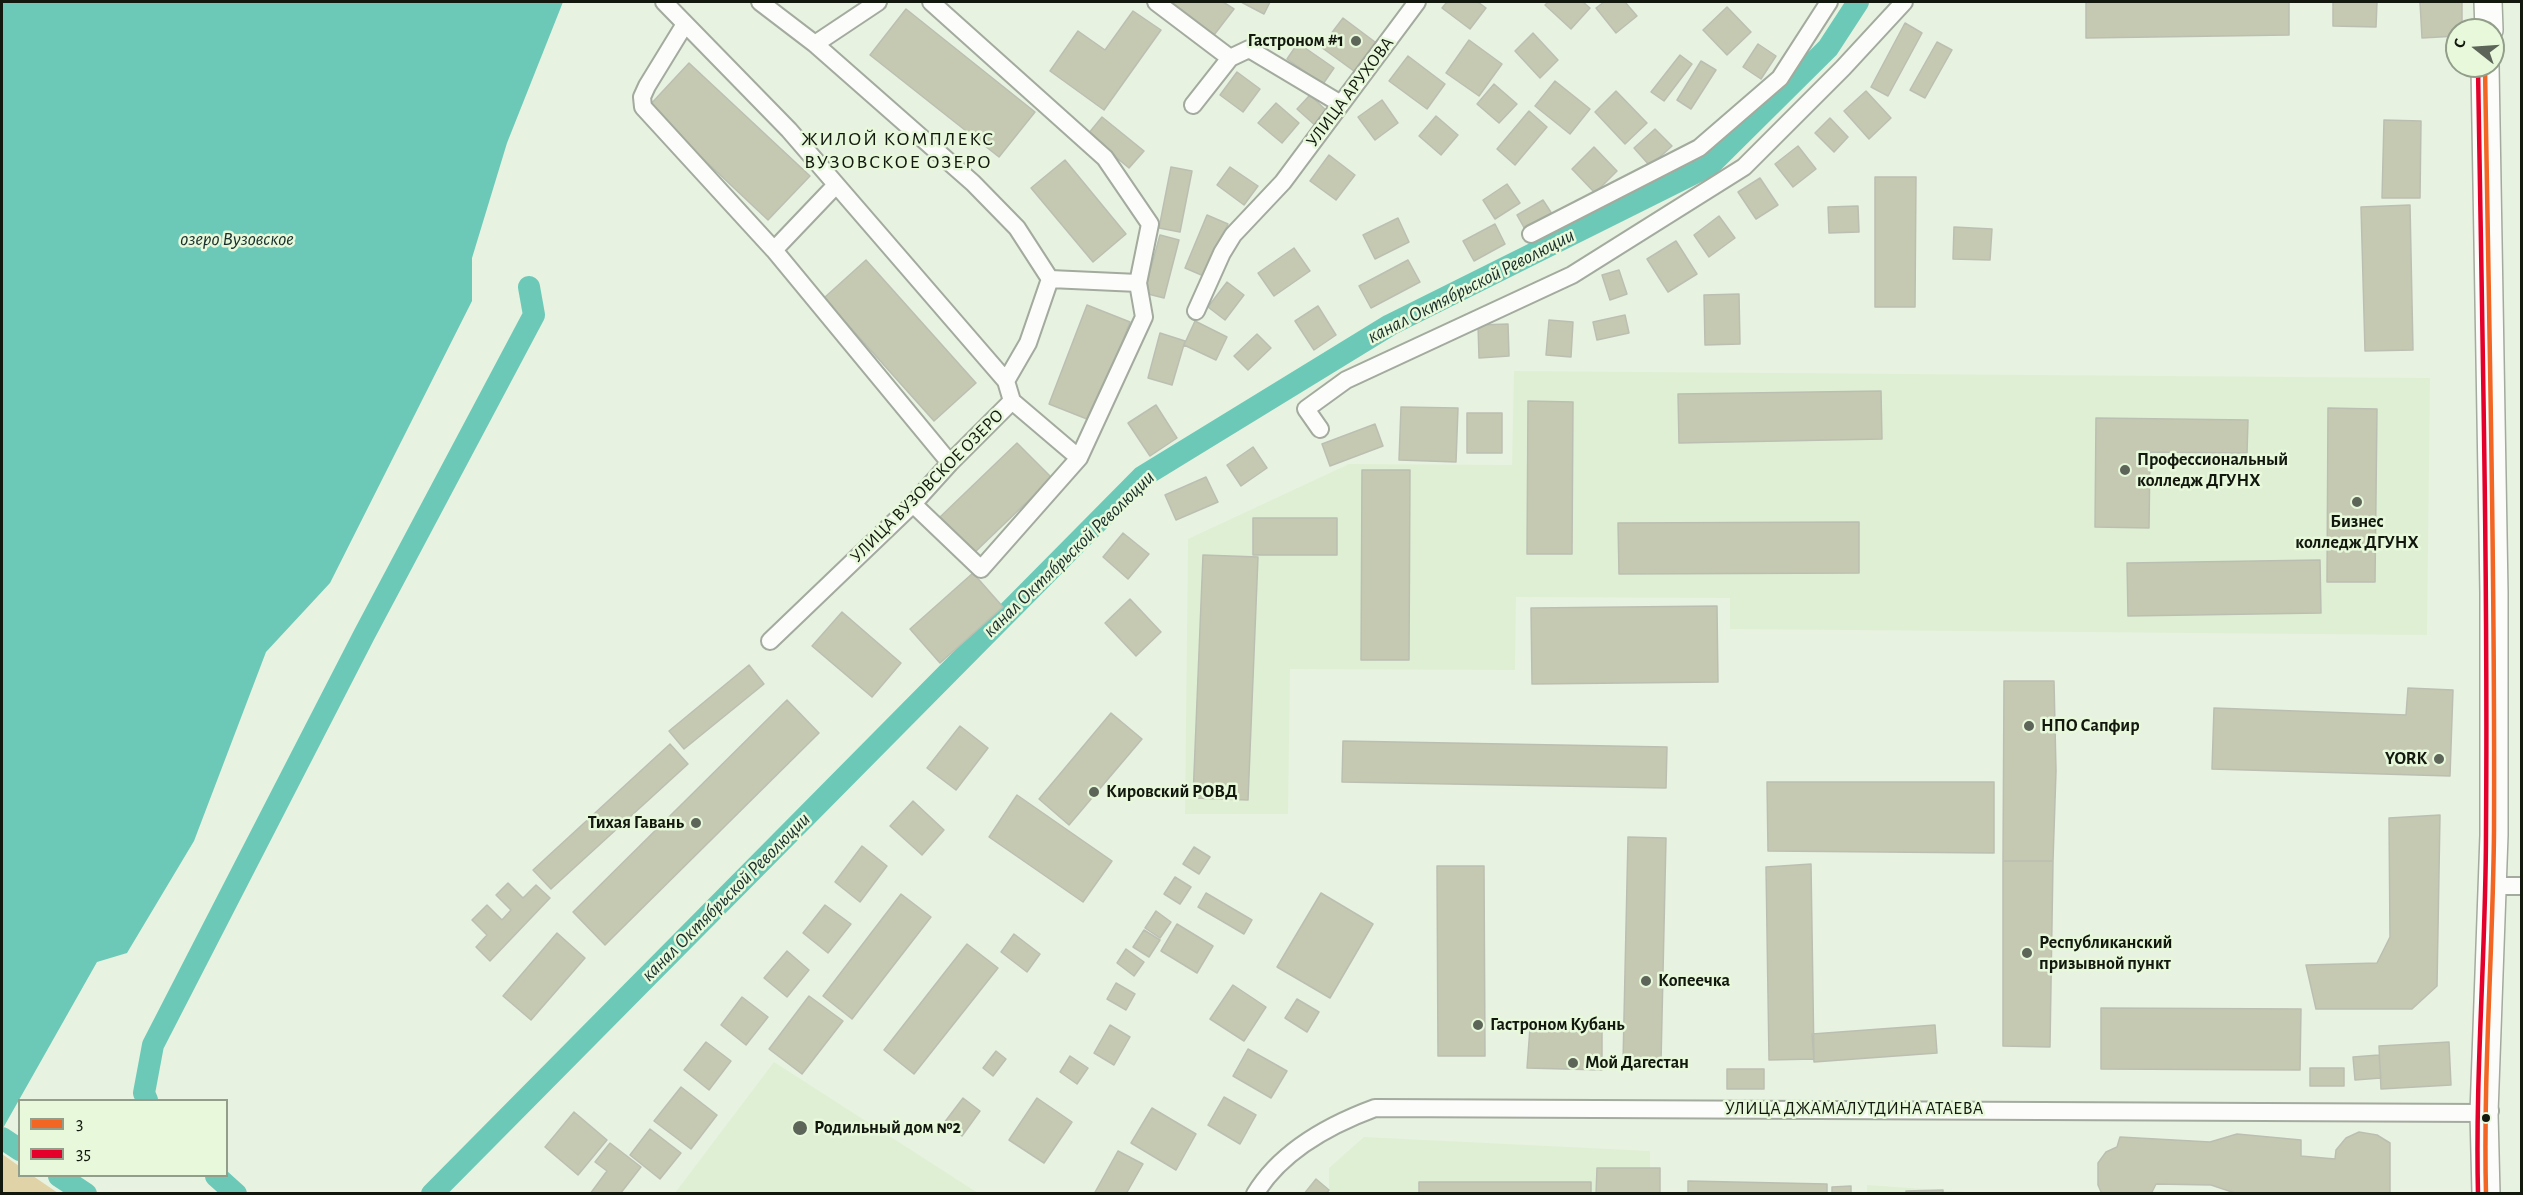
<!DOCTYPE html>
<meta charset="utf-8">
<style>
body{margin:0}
#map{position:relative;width:2523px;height:1195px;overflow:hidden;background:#e8f2e1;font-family:"Alegreya Sans",sans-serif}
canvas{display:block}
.frame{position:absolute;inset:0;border:3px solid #12180e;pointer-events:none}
.legend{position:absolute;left:18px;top:1099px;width:210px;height:78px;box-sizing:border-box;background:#e7f8db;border:2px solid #929e89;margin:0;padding:8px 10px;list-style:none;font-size:18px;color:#12180e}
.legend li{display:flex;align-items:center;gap:12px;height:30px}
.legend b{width:30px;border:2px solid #929e89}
.north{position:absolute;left:2445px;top:18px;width:60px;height:60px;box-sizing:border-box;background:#e7f8db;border:2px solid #929e89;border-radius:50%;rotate:287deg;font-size:16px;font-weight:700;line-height:24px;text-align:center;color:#12180e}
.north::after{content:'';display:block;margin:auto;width:21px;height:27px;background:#5d6458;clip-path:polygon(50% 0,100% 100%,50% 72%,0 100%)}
</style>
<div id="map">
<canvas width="2523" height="1195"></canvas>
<div class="frame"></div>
<ul class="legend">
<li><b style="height:8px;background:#f26522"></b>3</li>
<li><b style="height:8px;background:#e4002b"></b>35</li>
</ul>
<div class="north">С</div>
</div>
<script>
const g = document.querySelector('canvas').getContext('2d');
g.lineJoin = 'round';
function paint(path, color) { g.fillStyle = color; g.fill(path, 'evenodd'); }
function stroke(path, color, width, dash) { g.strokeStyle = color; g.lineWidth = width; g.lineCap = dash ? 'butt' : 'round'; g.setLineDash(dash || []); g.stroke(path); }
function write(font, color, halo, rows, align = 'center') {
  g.font = font + ' "Alegreya Sans",sans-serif'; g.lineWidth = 5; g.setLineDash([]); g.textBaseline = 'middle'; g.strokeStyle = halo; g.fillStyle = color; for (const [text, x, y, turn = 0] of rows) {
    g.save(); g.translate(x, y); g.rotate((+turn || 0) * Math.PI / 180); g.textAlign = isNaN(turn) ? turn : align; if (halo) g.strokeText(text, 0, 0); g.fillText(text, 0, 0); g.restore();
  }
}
paint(new Path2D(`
 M1514 371 2430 378 2427 635 1730 629V598L1516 597 1515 670 1290 669 1288 814H1185L1188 539 1349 464 1512 465Z
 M774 1062 978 1193H675Z
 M1364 1137 1650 1151V1193L1329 1194V1168Z
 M1867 1185 1982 1193H1867Z`), '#dfefd4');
paint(new Path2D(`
 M2 1154 19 1166 20 1176H33L58 1193H2Z`), '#e1d3a8');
paint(new Path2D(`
 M2 2H563L507 143 472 258V301L330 583 266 652 194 841 127 953 97 962 2 1130Z`), '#6cc9b8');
stroke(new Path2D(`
 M147 1100 144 1093 153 1045 364 635 534 315 529 287
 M2 1138 20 1150
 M59 1176 86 1194
 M216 1176 236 1194
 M432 1194 1142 477 1390 325 1709 166 1828 48 1858 2`), '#6cc9b8', 22);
const building = new Path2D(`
 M1168 2H1223L1234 9 1214 35Z
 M1241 2H1270L1264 14Z
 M1447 2H1478L1486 8 1470 29 1442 8Z
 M1548 2H1583L1590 8 1571 29 1545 5Z
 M1604 2H1625L1637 16 1616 33 1596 8Z
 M2086 2H2289V35L2086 38Z
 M2333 2H2377L2376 27 2333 26Z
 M2420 2H2462V30H2457V36L2422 38Z
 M1727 7 1751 32 1727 55 1703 30Z
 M906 9 1035 112 999 157 870 55Z
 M1133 11 1161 30 1104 110 1050 71 1078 31 1105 50Z
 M1343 18 1379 45 1358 74 1321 47Z
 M1905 23 1922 33 1888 96 1871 87Z
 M1533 33 1558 60 1540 78 1515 51Z
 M1469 40 1502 64 1479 96 1446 73Z
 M1937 42 1952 50 1925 98 1910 90Z
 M1298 43 1334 68 1323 84 1287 59Z
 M1758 44 1776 56 1761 79 1743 67Z
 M1680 55 1692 64 1664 101 1651 92Z
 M1408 56 1445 84 1427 109 1389 81Z
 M1701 61 1716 70 1691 109 1677 100Z
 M689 63 810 176 768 220 648 107Z
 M1237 72 1260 89 1243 112 1220 95Z
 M1555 81 1590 109 1570 134 1535 106Z
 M1494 84 1517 104 1499 123 1477 104Z
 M1616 91 1647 123 1625 144 1595 112Z
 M1866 91 1891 118 1869 139 1844 111Z
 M1310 95 1330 114 1317 127 1297 109Z
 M1382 100 1398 123 1375 140 1358 117Z
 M1276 103 1299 123 1282 143 1258 123Z
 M1529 111 1547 127 1515 165 1497 149Z
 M1436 116 1458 135 1441 155 1419 136Z
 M1102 117 1144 151 1129 168 1088 134Z
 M1830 118 1848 137 1834 152 1815 133Z
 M2384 120 2421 121 2420 198H2382Z
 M1655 129 1672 146 1650 166 1634 148Z
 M1798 146 1816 169 1793 187 1775 164Z
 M1594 147 1617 171 1595 193 1572 169Z
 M1329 155 1355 175 1336 200 1310 181Z
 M1065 160 1126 234 1093 262 1031 188Z
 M1171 167 1192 171 1180 232 1159 228Z
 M1230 167 1258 186 1244 205 1217 185Z
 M1875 177H1916L1915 307H1875Z
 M1760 178 1778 205 1756 219 1738 192Z
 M1507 184 1520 203 1495 219 1483 200Z
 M1543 200 1554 217 1527 233 1517 215Z
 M2410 205 2413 350 2365 351 2361 207Z
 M1858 206 1859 232 1829 233 1828 207Z
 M1207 215 1228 224 1206 277 1185 268Z
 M1719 216 1735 238 1709 257 1694 235Z
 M1398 218 1409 242 1375 259 1363 235Z
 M1495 224 1505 244 1474 261 1463 241Z
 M1954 227 1992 229 1990 260 1953 259Z
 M1160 235 1179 240 1164 298 1144 293Z
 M1676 241 1697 274 1668 292 1647 259Z
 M1294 248 1310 271 1274 296 1258 273Z
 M866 260 976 383 934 421 824 298Z
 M1408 260 1420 282 1371 308 1359 286Z
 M1619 270 1627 294 1610 300 1602 275Z
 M1227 282 1244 295 1225 320 1208 307Z
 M1739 294 1740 344 1705 345 1704 295Z
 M1087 305 1130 322 1092 421 1049 404Z
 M1318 306 1336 335 1314 350 1295 321Z
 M1625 315 1629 333 1597 340 1593 322Z
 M1549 320 1573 322 1571 357 1546 355Z
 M1195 321 1227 337 1216 360 1184 345Z
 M1508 324 1509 356 1479 358 1478 325Z
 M1160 333 1185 341 1172 385 1148 378Z
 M1257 334 1271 348 1248 370 1234 356Z
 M1881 391 1882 439 1679 443 1678 394Z
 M1528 401 1573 402 1572 554H1527Z
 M1156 405 1177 438 1150 456 1128 423Z
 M1401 407 1458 408 1456 462 1399 460Z
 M2328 408 2377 409 2375 582H2327Z
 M1467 413H1502V453H1467Z
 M2096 418 2248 420 2247 453 2150 452 2149 528 2095 527Z
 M1375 424 1383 446 1330 466 1322 444Z
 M1017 443 1052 478 974 553 940 517Z
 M1253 447 1267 468 1241 486 1227 465Z
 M1362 470H1410L1409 660H1361Z
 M1206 477 1218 502 1176 520 1165 495Z
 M1253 518H1337V555H1253Z
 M1859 522V573L1619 574 1618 523Z
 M1123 533 1149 554 1128 579 1103 557Z
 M1203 555 1258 557 1248 800 1193 798Z
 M2320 560 2321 613 2128 616 2127 563Z
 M973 573 1003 607 940 663 910 629Z
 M1130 599 1161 632 1136 656 1105 623Z
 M1717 606 1718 682 1532 684 1531 608Z
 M842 612 901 663 872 697 812 646Z
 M749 665 764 684 684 749 669 731Z
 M2004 681H2054L2056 771 2053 861H2003Z
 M2408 688 2453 690 2450 776 2212 769 2214 708 2406 715Z
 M787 700 819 733 605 945 573 912Z
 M1111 713 1142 739 1069 825 1039 799Z
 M960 726 988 748 956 790 927 768Z
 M1343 741 1667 747 1666 788 1342 782Z
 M670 744 688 764 551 889 533 870Z
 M1767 782H1994V853L1768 851Z
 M1017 795 1112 861 1083 902 989 837Z
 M913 801 944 830 922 855 890 826Z
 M2440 815 2437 986 2412 1009H2316L2306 965 2377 963 2390 937 2389 818Z
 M1628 837 1666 838 1661 1063 1623 1062Z
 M862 846 887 866 860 902 835 882Z
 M1194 847 1210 857 1199 874 1183 864Z
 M2003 861H2053L2050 1047 2003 1046Z
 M1811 864 1814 1059 1769 1060 1766 867Z
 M1437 866H1484L1485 1056H1438Z
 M1175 877 1191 887 1180 904 1164 894Z
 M508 883 523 898 536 885 550 898 490 961 476 947 487 935 472 920 487 905 502 920 511 910 496 895Z
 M1206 893 1252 920 1244 934 1198 907Z
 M1321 893 1373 924 1330 998 1277 967Z
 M901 894 931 917 852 1019 823 996Z
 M825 905 851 924 828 953 803 933Z
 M1156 911 1171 922 1160 938 1145 928Z
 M1177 924 1213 946 1197 973 1161 951Z
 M1144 930 1160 940 1149 957 1133 947Z
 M557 933 585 958 531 1020 503 996Z
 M1014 934 1040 954 1027 972 1001 952Z
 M967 944 998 968 914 1074 884 1050Z
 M1126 949 1144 962 1134 976 1117 963Z
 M787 951 809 970 787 997 764 978Z
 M1116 983 1135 994 1126 1010 1107 999Z
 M1233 985 1266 1007 1244 1041 1210 1019Z
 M809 996 843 1021 802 1074 769 1049Z
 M742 997 768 1017 746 1045 721 1025Z
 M1297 999 1319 1012 1307 1032 1285 1018Z
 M2101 1008 2301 1009 2300 1070 2101 1069Z
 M1110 1025 1130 1037 1114 1065 1094 1053Z
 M1935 1025 1937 1053 1814 1062 1812 1034Z
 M1530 1028 1602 1031V1070L1527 1068Z
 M706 1042 731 1061 709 1090 684 1070Z
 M2449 1042 2451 1085 2381 1089 2379 1046Z
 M1248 1049 1287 1071 1271 1098 1233 1076Z
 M996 1051 1006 1059 993 1076 983 1068Z
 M2379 1055 2381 1078 2355 1080 2353 1057Z
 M1070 1056 1088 1068 1077 1084 1060 1072Z
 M2310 1068H2344V1086H2310Z
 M1727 1069H1764V1089H1727Z
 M681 1087 717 1115 691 1149 654 1121Z
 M1224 1097 1256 1115 1240 1144 1208 1125Z
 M963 1098 980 1111 962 1136 944 1123Z
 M1037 1098 1072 1122 1044 1163 1009 1140Z
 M1152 1108 1196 1134 1176 1170 1131 1143Z
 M574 1112 607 1140 578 1175 545 1147Z
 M650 1129 681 1153 660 1179 630 1155Z
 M2359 1132 2377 1135 2390 1143V1194H2238L2211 1185 2156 1184 2151 1194H2102L2098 1185V1163L2106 1152 2117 1147 2120 1137 2210 1142 2237 1134 2301 1140V1156L2335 1159 2336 1150 2346 1138Z
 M610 1143 641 1167 620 1194H590L607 1171 595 1162Z
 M1118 1151 1143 1164 1126 1194H1094Z
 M1597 1168H1660V1194H1596Z
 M1316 1179 1329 1190 1326 1194H1304Z
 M1688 1181 1827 1184V1194H1688Z
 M1419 1182H1591V1194H1419Z
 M1851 1186V1194H1832V1187Z
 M1943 1190V1194H1906V1191Z`);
paint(building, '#c5c9b1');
stroke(building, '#bbbfb2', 1.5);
const street = new Path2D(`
 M664 2 789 130 1006 381 1012 401 950 463 913 504 770 641
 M760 2 815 44 973 183 1017 228 1050 279
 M931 2 1105 158 1150 224 1138 283 1050 279 1028 343 1006 381
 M1156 2 1230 58
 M685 24 647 86 642 97 643 107 774 250 950 463
 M815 44 878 2
 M1193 105 1230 58 1249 49 1341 104
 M1531 234 1699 148 1780 78 1829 2
 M774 250 836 185
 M1196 311 1222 253 1233 235 1283 182 1417 2
 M1012 401 1079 458
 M1320 429 1306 409 1346 380 1572 275 1744 167 1843 68 1904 2
 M913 504 981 569 1079 458 1144 317 1138 283
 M2492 886H2522
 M1255 1194C1281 1151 1329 1125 1375 1108L2484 1113 2490 1111`);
const primary = new Path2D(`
 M2488 2 2489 30
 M2485 66 2494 593V835L2484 1113 2486 1194`);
stroke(street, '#a3aa9e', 20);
stroke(primary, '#a3aa9e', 30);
stroke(street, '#fcfdfa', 16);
stroke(primary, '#fcfdfa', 27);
stroke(new Path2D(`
 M2485 66C2489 321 2495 576 2494 831 2493 952 2483 1072 2486 1194`), '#f26522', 4.5);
stroke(new Path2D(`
 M2478 66C2482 321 2488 576 2486 831 2486 952 2475 1072 2478 1194`), '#e4002b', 4.5);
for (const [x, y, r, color] of [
 [1356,41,6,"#5d6458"],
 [2125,470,6,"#5d6458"],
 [2357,502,6,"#5d6458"],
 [2029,726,6,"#5d6458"],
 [2439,759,6,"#5d6458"],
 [1094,792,6,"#5d6458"],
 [696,823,6,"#5d6458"],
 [2027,953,6,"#5d6458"],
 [1646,981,6,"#5d6458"],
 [1478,1025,6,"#5d6458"],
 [1573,1063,6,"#5d6458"],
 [2486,1118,5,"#12180e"],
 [800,1128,8,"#5d6458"]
]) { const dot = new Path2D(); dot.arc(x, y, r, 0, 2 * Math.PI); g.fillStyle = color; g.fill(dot); stroke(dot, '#e7f8db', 2); }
write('bold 18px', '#12180e', '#e7f8db', [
 ["Гастроном #1",1344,41,"right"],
 ["Профессиональный",2137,460],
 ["колледж ДГУНХ",2137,481],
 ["Бизнес",2357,522,"center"],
 ["колледж ДГУНХ",2357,543,"center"],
 ["НПО Сапфир",2041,726],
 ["YORK",2427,759,"right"],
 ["Кировский РОВД",1106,792],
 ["Тихая Гавань",684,823,"right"],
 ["Республиканский",2039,943],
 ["призывной пункт",2039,964],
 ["Копеечка",1658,981],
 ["Гастроном Кубань",1490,1025],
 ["Мой Дагестан",1585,1063],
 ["Родильный дом №2",814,1128]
], 'left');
write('18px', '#12180e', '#e7f8db', [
 ["УЛИЦА АРУХОВА",1350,92,-53],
 ["УЛИЦА ВУЗОВСКОЕ ОЗЕРО",927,486,-45],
 ["УЛИЦА ДЖАМАЛУТДИНА АТАЕВА",1854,1109]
]);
g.letterSpacing = '1.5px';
write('20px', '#12180e', '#e7f8db', [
 ["ЖИЛОЙ КОМПЛЕКС",898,139],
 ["ВУЗОВСКОЕ ОЗЕРО",898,162]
]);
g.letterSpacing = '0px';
write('italic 20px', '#182e2a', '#e7f8db', [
 ["озеро Вузовское",237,239],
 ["канал Октябрьской Революции",1471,286,-27],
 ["канал Октябрьской Революции",1069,554,-44],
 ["канал Октябрьской Революции",726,897,-45]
]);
</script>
